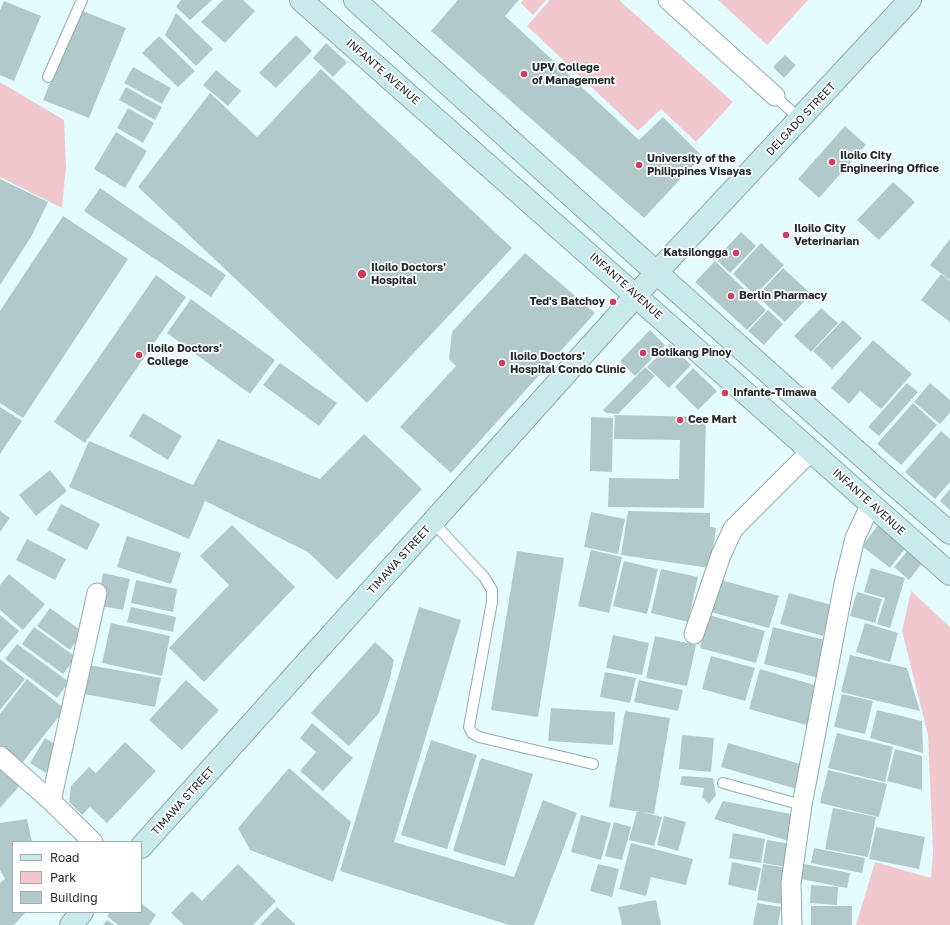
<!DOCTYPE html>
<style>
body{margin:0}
#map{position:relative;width:950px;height:925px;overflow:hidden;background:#e5fcfe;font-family:"Golos Text",sans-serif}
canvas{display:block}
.legend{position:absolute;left:12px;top:841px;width:130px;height:72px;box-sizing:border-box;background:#fff;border:1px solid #a7aaaa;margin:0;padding:5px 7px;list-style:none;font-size:12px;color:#222a2b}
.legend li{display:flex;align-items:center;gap:8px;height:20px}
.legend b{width:20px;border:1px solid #a7aaaa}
</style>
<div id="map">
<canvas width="950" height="925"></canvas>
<ul class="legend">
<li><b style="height:5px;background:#c8eaec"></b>Road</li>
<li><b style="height:11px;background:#f1c8cd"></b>Park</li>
<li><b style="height:11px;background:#b2c9ca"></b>Building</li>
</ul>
</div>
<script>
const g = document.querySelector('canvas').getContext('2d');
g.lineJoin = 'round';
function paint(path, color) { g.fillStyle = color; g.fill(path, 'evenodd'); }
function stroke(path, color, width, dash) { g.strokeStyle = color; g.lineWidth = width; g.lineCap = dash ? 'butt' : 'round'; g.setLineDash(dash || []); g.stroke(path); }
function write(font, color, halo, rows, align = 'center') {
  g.font = font + ' "Golos Text",sans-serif'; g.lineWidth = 3.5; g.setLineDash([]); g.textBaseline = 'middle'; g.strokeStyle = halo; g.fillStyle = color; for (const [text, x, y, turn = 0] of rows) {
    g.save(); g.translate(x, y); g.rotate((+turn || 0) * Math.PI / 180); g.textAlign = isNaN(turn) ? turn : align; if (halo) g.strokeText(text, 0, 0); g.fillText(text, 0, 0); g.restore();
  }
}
paint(new Path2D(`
 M523 0H546L533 15 521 3Z
 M550 0H619L733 102 696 142 661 109 638 131 527 26Z
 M718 0H808L767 45Z
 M0 82 64 120 66 167 62 208 0 177Z
 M911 591 950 627V925H856L875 862 931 878 933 851 928 735 902 631Z`), '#f1c8cd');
paint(new Path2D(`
 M181 0H212L190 20 176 7Z
 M223 0H243L255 11 225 43 201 22Z
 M458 0H519L505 16 639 140 663 117 702 156 644 218 431 31Z
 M4 1 41 16 14 81 0 75V10Z
 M80 10 126 28 89 118 43 100Z
 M176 13 213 49 196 66 165 35Z
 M296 35 312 51 276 88 259 73Z
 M159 36 195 71 178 87 142 53Z
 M326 43 347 62 333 77 313 58Z
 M785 55 796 65 784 78 773 67Z
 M133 67 171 88 162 104 124 83Z
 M321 69 512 248 367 403 138 187 210 93 257 137Z
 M216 70 241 91 228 106 203 85Z
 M126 87 162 107 155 120 119 100Z
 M128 108 154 123 143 143 117 128Z
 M845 126 866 145 819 198 798 179Z
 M116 132 147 151 125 188 94 169Z
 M0 179 48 202 31 237 0 285Z
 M893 182 915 202 879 240 857 220Z
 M100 188 226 275 211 297 84 211Z
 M63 216 128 259 23 418 0 403V311Z
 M741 232 756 246 730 273 716 259Z
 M950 239V280L930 265Z
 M761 243 784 265 755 295 733 274Z
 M525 253 595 313 451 473 400 427 456 366 449 359 452 332Z
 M715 261 766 310 747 330 695 282Z
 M783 268 811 294 785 322 757 296Z
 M941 274 950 281V322L921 300Z
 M156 275 186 297 85 443 54 422Z
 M191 299 275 360 250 394 167 333Z
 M821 308 838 323 811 352 794 336Z
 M768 310 783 324 764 345 748 331Z
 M843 320 862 338 832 369 813 351Z
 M650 330 665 345 635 376 620 361Z
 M873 340 912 374 881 409 860 391 849 404 831 388Z
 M670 344 691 365 669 388 647 367Z
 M280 363 337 403 319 426 263 385Z
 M645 367 655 376 618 414 606 413 603 410Z
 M693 368 717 391 698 410 675 387Z
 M907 383 918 392 879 436 868 427Z
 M930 383 950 400V413L940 424 914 402Z
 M913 403 937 425 901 465 877 444Z
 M0 407 22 421 0 454Z
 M143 413 182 436 168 460 129 436Z
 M615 415 706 417 704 508 608 507 609 478 679 479 680 440 614 439Z
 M591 417 613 418 612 472 590 471Z
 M941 431 950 439V482L935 499 905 472Z
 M364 434 422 489 337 580 308 552 205 501 189 539 69 487 89 441 193 485 218 439 320 479Z
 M50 470 67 491 36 516 19 495Z
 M950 489V510L940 501Z
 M61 504 100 524 87 550 47 530Z
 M0 511 10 518 0 532Z
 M628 511 710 513V527L716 528 710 568 621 555Z
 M591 512 625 519 618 554 584 547Z
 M879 524 907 546 890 568 862 546Z
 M232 525 295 587 204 682 169 648 229 585 200 556Z
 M127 536 181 553 171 584 117 567Z
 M27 539 66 559 55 580 16 560Z
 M591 550 622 557 609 613 578 606Z
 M908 550 923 562 909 580 894 567Z
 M517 551 564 558 538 717 491 710Z
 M624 561 658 569 647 614 613 606Z
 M871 568 905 578 890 628 877 624 885 598 864 592Z
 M661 569 698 577 688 622 651 613Z
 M103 573 130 579 123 610 97 605Z
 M9 574 45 604 23 630 0 610V585Z
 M136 580 177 589 173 612 131 603Z
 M721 580 779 596 769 628 711 612Z
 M857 592 882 599 875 623 850 616Z
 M789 593 832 605 823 636 780 624Z
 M131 607 176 617 173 632 127 622Z
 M419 607 461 620 394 842 514 877 543 800 577 813 534 925H509L340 871Z
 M50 608 83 632 70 650 37 626Z
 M0 615 19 631 0 653Z
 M709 615 765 631 756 663 700 648Z
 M111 623 170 636 162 676 102 663Z
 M865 623 898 633 890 662 856 652Z
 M34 627 76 657 63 674 22 644Z
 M773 627 829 641 819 678 764 664Z
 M613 635 649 643 642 675 606 668Z
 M655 636 696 645 687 686 646 678Z
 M375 642 394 660 390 678 379 713 349 746 311 713Z
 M17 644 69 682 57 698 5 659Z
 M850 655 907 668 920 711 841 692Z
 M711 656 755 668 745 701 702 689Z
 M0 659 25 679 0 710Z
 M89 665 161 678 155 707 84 694Z
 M760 669 821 687 810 726 749 709Z
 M605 672 636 678 630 703 600 697Z
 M27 679 65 709 22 763 0 745V714Z
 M186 680 219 710 182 750 149 720Z
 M639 680 683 690 678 711 634 702Z
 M842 694 873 701 865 734 834 727Z
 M551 708 615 712 613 745 548 741Z
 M877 710 922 721 923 753 870 738Z
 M625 711 670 718 654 814 609 807Z
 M312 723 353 758 323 791 300 771 316 752 300 738Z
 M837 733 893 747 885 782 828 768Z
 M682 735 714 738 711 772 679 769Z
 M45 738 61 748 46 773 30 763Z
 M431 740 477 755 447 849 401 835Z
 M125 742 156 771 107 823 90 807 82 815 69 802 71 786 89 767 96 773Z
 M728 743 807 766 800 790 721 767Z
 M895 749 922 756V790L887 781Z
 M481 758 533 774 505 866 453 851Z
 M0 765 22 783 0 808Z
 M289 768 351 822 333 882 250 850 238 828Z
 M828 770 887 784 879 817 820 803Z
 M682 776 713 778 716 795 709 804 702 797 704 788 680 785Z
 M723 801 796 815 789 841 714 819Z
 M833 808 876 817 868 857 825 849Z
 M637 811 662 817 654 846 629 840Z
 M581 815 611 823 601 860 571 852Z
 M664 816 686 822 678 851 657 845Z
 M27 819 32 842H13V912H26L14 925H0V883L5 879 0 870V823Z
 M614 822 631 827 622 860 605 856Z
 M876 827 925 837 919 869 869 859Z
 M733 833 765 839 761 863 729 858Z
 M767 840 791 844 787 867 763 863Z
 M631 843 693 859 686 885 651 877 646 896 619 889Z
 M814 848 865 858 862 873 811 863Z
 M732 862 761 868 756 891 728 885Z
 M238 864 276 901 253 925H184L171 913 192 891 202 901Z
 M598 864 619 869 612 897 590 891Z
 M763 864 788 868 782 904 757 900Z
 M804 864 850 873 847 888 801 879Z
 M811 885 838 887 837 905 810 903Z
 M656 900 661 925H622L618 907Z
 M141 903 156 915 149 925H118L107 916 110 912H141Z
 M757 903 781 907 778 925H753Z
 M811 906H852V925H811Z
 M277 907 296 925H260Z
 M107 920 114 925H103Z`), '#b2c9ca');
const lane = new Path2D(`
 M48 77 82 0
 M775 96 800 119
 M433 522 484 577 492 590V602L469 727 472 733 479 737 593 764
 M723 783 802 805`);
const street = new Path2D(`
 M668 0 775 96
 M694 634 721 555 733 529 811 451
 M0 756 51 801 93 842
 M51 801 97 593
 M792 925 791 883 802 805 844 584 855 538 871 504`);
const secondary = new Path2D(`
 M301 0 950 574
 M355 0 638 256 891 482 950 533
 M141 847 657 272 910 0
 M71 925 82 912`);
stroke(lane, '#93aaab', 12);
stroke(street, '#93aaab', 21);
stroke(secondary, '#93aaab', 24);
stroke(lane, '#fff', 10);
stroke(street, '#fff', 19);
stroke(secondary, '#c8eaec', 22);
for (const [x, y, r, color] of [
 [524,74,4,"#ce3e61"],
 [832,162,4,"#ce3e61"],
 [639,165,4,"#ce3e61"],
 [786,235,4,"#ce3e61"],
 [736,253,4,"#ce3e61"],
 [362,274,5,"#ce3e61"],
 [731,296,4,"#ce3e61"],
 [613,302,4,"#ce3e61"],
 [643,353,4,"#ce3e61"],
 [139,355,4,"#ce3e61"],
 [502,363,4,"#ce3e61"],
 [725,393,4,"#ce3e61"],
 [680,420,4,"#ce3e61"]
]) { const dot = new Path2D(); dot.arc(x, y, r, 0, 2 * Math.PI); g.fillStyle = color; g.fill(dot); stroke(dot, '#fff', 1.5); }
write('bold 11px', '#222a2b', '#fff', [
 ["UPV College",532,68],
 ["of Management",532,81],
 ["Iloilo City",840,156],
 ["Engineering Office",840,169],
 ["University of the",647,159],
 ["Philippines Visayas",647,172],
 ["Iloilo City",794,229],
 ["Veterinarian",794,242],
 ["Katsilongga",728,253,"right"],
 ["Iloilo Doctors'",371,268],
 ["Hospital",371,281],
 ["Berlin Pharmacy",739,296],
 ["Ted's Batchoy",605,302,"right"],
 ["Iloilo Doctors'",147,349],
 ["College",147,362],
 ["Botikang Pinoy",651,353],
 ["Iloilo Doctors'",510,357],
 ["Hospital Condo Clinic",510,370],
 ["Infante-Timawa",733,393],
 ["Cee Mart",688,420]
], 'left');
write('11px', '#222a2b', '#fff', [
 ["INFANTE AVENUE",383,72,41],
 ["DELGADO STREET",801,119,-47],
 ["INFANTE AVENUE",626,286,42],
 ["INFANTE AVENUE",869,502,42],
 ["TIMAWA STREET",399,560,-48],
 ["TIMAWA STREET",183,801,-48]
]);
</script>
